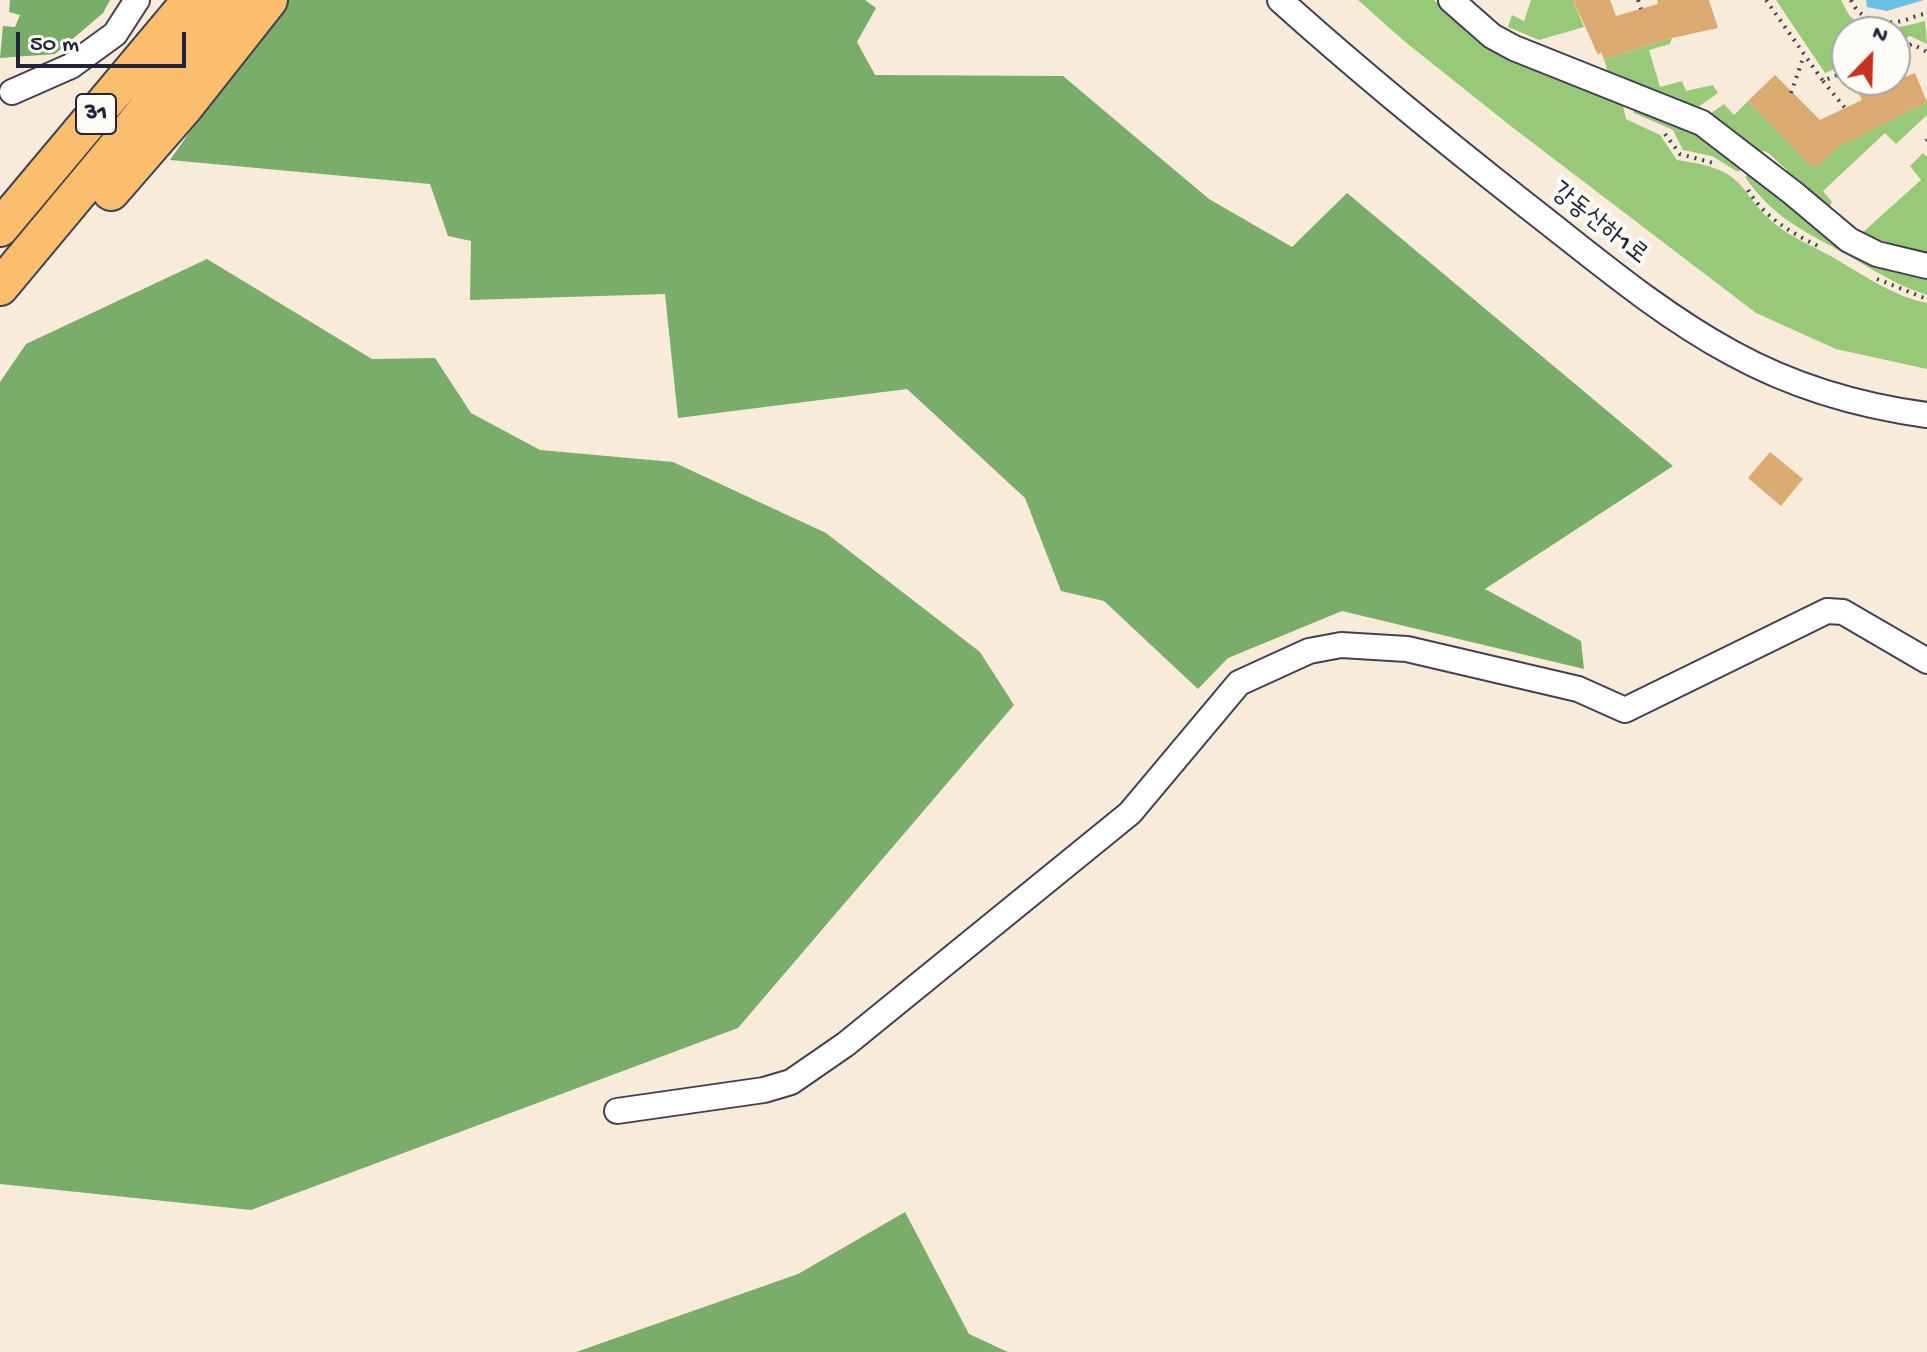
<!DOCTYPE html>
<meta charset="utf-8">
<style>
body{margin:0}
#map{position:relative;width:1927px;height:1352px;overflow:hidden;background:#f8ebd9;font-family:"Gochi Hand",sans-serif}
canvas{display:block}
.north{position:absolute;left:1831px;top:16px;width:80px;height:80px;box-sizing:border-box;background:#fdfcf7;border:2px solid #a5a5ac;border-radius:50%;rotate:23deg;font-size:22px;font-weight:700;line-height:32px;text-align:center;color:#22223b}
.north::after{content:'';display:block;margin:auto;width:28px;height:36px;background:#c8321e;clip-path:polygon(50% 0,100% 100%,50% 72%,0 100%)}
.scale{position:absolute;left:16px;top:32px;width:170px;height:36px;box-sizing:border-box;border:4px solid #22223b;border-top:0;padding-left:10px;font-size:24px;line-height:28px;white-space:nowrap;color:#22223b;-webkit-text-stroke:6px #fdfcf7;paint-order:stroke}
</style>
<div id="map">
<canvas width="1927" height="1352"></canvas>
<div class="north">N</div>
<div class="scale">50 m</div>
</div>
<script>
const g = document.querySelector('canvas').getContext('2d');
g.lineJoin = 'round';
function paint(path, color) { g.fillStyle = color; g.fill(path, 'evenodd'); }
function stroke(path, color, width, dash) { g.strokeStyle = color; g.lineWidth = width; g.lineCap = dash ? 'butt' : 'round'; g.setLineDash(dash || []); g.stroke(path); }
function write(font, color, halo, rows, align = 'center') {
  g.font = font + ' "Gochi Hand","Poor Story",sans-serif'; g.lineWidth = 8; g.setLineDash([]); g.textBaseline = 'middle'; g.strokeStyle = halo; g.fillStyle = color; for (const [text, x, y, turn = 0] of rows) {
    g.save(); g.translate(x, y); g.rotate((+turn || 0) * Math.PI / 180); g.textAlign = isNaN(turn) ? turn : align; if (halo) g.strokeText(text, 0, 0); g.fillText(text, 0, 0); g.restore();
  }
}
paint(new Path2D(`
 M1358 0H1434L1510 61 1621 97 1626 119 1660 135 1677 160C1701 164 1727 167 1743 188 1753 201 1761 213 1775 224 1795 240 1818 248 1839 261 1868 278 1894 296 1927 303V369L1836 349 1756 313 1512 127 1404 41Z
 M1531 0H1573L1584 27 1539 40 1508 27 1512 15 1524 21Z
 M1776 0H1841C1844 5 1847 13 1851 17 1871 36 1902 27 1925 21L1927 44 1910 36 1895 43V32H1847V64L1825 73Z
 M1672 38 1670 44 1649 50 1660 87 1682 81 1686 91 1713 85 1718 93 1694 110 1609 77 1604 59Z
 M1631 100 1702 127 1747 162 1738 172 1712 156 1683 150 1673 130 1634 113Z
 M1748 101 1809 164 1817 166 1837 147 1927 102V115L1896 144 1885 133 1823 191 1832 202 1828 209 1800 193 1786 169 1767 152 1751 149 1716 126 1710 114 1724 104 1734 115Z
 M1923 153 1927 157V254L1906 250 1862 233 1921 180 1910 166Z
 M1752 170 1826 238 1888 270 1927 280V295C1898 286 1875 271 1849 256 1805 231 1775 220 1745 177Z`), '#98c979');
paint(new Path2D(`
 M10 0H110L103 13 55 54 0 58 3 26 15 27 20 15 9 12Z
 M282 0H865L876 8 857 42 875 75 1063 76 1209 199 1292 247 1347 193 1673 466 1485 589 1581 641 1584 669 1342 611 1228 658 1198 689 1104 601 1061 591 1025 498 907 389 678 418 665 294 470 300 471 241 448 236 430 184 170 160Z
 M207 259 372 359 435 358 471 413 540 450 673 462 826 533 980 652 1014 705 738 1028 251 1210 0 1184V382L26 344Z
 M905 1212 969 1334 1008 1352H576L798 1274Z`), '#7aad69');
paint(new Path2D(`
 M1866 0H1924L1887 11 1867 7Z`), '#68c0e5');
paint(new Path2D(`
 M1573 0H1610L1616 16 1658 4 1657 0H1709L1718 28 1672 38 1604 59 1601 52 1598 55Z
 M1915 73 1927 102 1838 147 1817 166 1809 165 1748 101 1775 75 1820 120 1862 100 1857 90 1873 83 1876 88Z
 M1770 452 1803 479 1781 506 1748 478Z`), '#daaa70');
const minor = new Path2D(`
 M1280 0C1359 71 1442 139 1526 205 1593 257 1658 313 1732 353 1792 386 1860 406 1927 415
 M1451 0 1492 36 1514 48 1702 123 1793 193 1849 240 1877 254 1927 266
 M12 92 71 66 115 34 137 0
 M617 1111 764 1090 791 1082 846 1044 1130 813 1239 683 1309 651 1341 645 1407 649 1578 689 1625 710 1827 611 1843 612 1927 661`);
const highway = new Path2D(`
 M111 192 183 109 269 0
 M0 228 191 0
 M0 287 120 143 232 0`);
stroke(minor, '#424053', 28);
stroke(highway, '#424053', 40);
stroke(new Path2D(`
 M1638 0 1641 9
 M1766 0 1823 81 1847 71
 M1851 0C1859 20 1882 25 1902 21 1911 19 1918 14 1927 14
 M1895 51 1912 44 1927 52
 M1884 80 1886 84
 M1823 81 1845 108
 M1791 93 1804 55
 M1665 134 1680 154 1713 163
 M1926 141 1927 140
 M1748 190C1763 216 1791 233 1818 246
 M1877 279 1927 299`), '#424053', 4, [2, 6]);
stroke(minor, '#fff', 24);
stroke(highway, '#fabe6d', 36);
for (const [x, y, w] of [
 [96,114,40]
]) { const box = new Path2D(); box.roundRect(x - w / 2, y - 20, w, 40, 6); g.fillStyle = '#fdfcf7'; g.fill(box); stroke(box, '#22223b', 2); }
write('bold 24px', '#22223b', null, [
 ["31",96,114]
]);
write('26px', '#22223b', '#fdfcf7', [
 ["강동산하1로",1598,225,38]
]);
</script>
